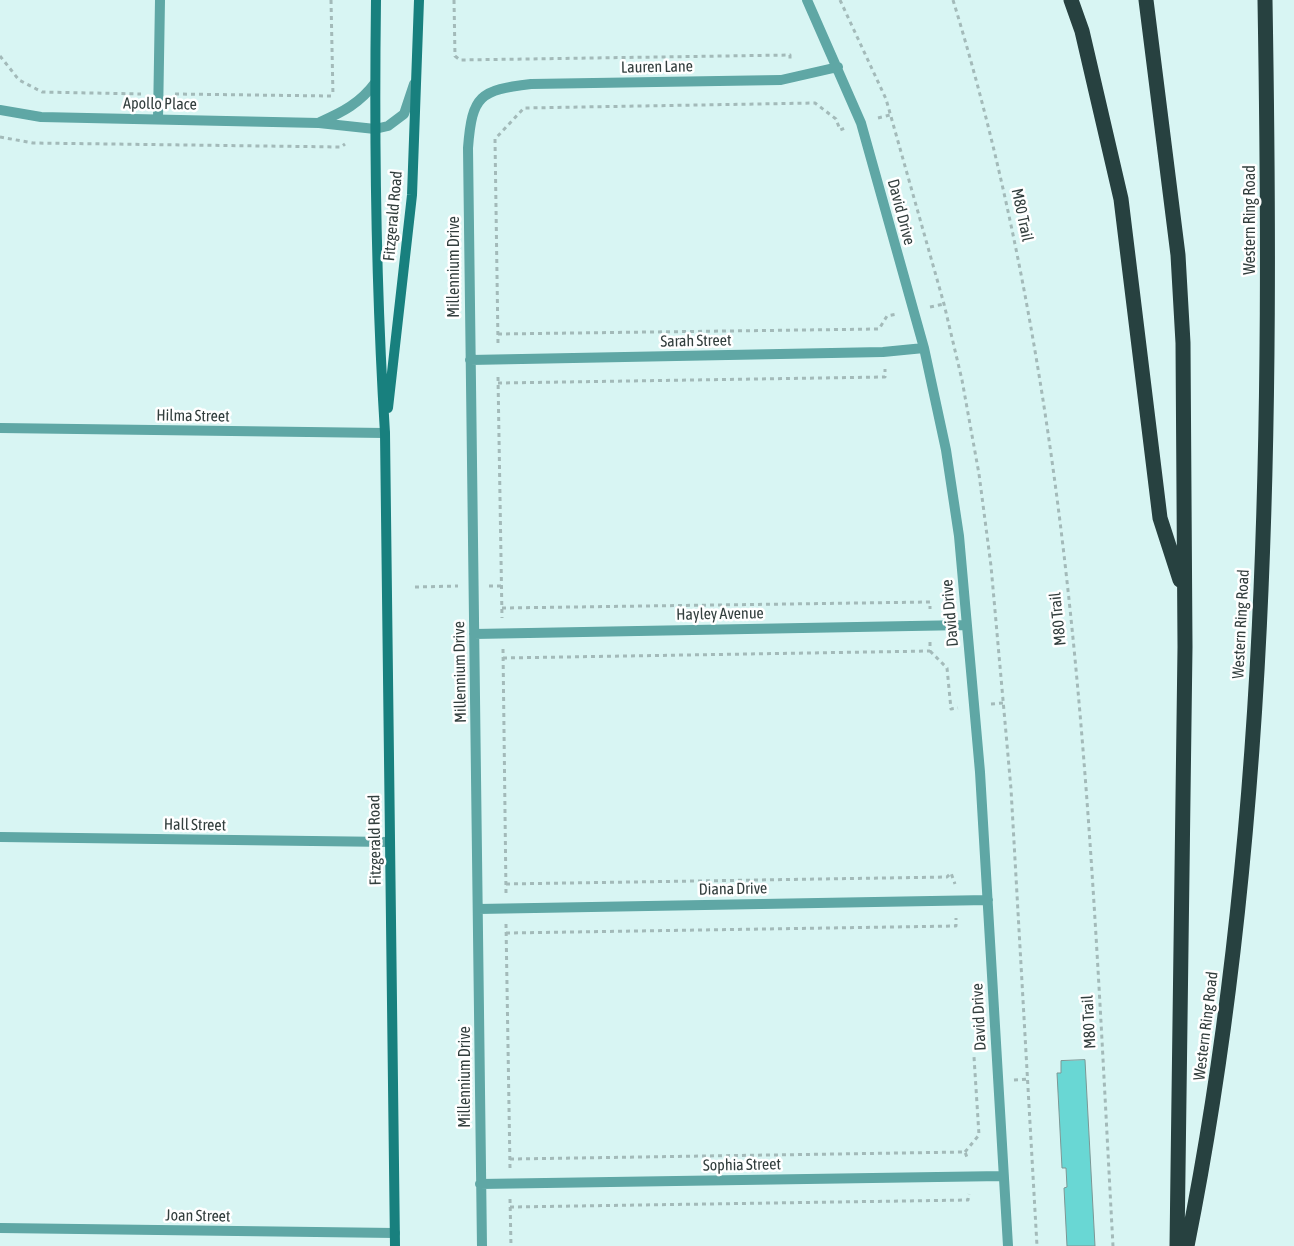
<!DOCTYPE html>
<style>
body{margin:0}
canvas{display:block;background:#d8f5f3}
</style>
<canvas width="1294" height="1246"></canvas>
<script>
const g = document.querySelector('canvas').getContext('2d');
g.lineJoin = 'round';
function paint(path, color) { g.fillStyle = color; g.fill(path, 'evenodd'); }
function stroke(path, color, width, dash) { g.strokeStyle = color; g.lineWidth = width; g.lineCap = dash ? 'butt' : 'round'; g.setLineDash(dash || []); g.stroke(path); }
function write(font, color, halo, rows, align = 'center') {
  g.font = font + ' "Asap Condensed",sans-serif'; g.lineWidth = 5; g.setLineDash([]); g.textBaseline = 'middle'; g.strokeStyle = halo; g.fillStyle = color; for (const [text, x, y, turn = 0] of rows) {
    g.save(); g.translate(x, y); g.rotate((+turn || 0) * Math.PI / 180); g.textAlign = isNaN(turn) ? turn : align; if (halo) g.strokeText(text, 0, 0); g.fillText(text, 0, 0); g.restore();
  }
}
const building = new Path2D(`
 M1085 1060 1095 1246H1067L1064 1188 1067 1187 1066 1168H1062L1057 1073H1061V1061Z`);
paint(building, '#69d7d4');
stroke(building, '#7c9795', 1);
stroke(new Path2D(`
 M331 0 333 96
 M454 0 455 56 460 60 790 55V60
 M840 0 886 99 944 304 962 380 979 474 991 566 1011 789 1037 1246
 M953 0C1077 404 1090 827 1113 1246
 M0 56 19 80 42 92 141 94
 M175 94 331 96
 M878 118 890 115
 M0 137 33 143 341 147 345 144
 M930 307 944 304
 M498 334 879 329 887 316 897 314
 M498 343 495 139 524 108 815 103 836 119 840 130 845 128
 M498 377 502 618
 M498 383 885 377V369
 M489 586H501
 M415 587 458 586
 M502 608 930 602V609
 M503 649 506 893
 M930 651 947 668 951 709 958 708
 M503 658 930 651V642
 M991 704 1003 703
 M506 884 947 877 951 873 955 884
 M506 924 510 1168
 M506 933 956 926V918
 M1014 1080 1028 1079
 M965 1152 979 1135 974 1057
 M510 1159 965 1152 968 1160
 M510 1199 511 1246
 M510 1207 968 1200 969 1194`), '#a3bab9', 3, [4, 4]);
stroke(new Path2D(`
 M158 119 160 0`), '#5fa7a5', 10);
stroke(new Path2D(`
 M807 0 861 123 924 348 946 450 959 536 980 772 1008 1246
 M0 110 41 117 319 123 375 129 388 126 404 114 414 84
 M320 122C343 112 360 103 375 83
 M470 360 883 352 924 348
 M0 428 385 433
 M474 634 966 625
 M0 837 390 842
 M478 909 988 900
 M480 1184 1003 1176
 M0 1228 395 1233
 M482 1246 468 148C472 95 480 90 531 84L781 80 838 67`), '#5fa7a5', 10);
stroke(new Path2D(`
 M376 0C374 145 376 289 385 433L395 1246
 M388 408 412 195 419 0`), '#18807e', 10);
stroke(new Path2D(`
 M1071 0 1082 31 1121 199 1160 518 1180 580
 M1146 0 1178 255 1183 343 1185 647 1177 1246
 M1187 1246C1269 837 1272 416 1265 0`), '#274140', 15);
write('16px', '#323e3d', '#fff', [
 ["Lauren Lane",657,67,-1],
 ["Apollo Place",160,104,1],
 ["David Drive",901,212,75],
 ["M80 Trail",1022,215,78],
 ["Fitzgerald Road",393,216,-85],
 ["Western Ring Road",1250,220,-90],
 ["Millennium Drive",454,267,-90],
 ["Sarah Street",696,341,-1],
 ["Hilma Street",193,416,1],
 ["David Drive",950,613,-95],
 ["Hayley Avenue",720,614,-1],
 ["M80 Trail",1058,619,-96],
 ["Western Ring Road",1241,624,-87],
 ["Millennium Drive",460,672,-91],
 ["Hall Street",195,825,1],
 ["Fitzgerald Road",375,840,-91],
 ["Diana Drive",733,889,-1],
 ["David Drive",979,1017,-93],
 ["M80 Trail",1089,1022,-93],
 ["Western Ring Road",1206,1026,-83],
 ["Millennium Drive",465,1077,-90],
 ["Sophia Street",742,1165,-1],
 ["Joan Street",198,1216,1]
]);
</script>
